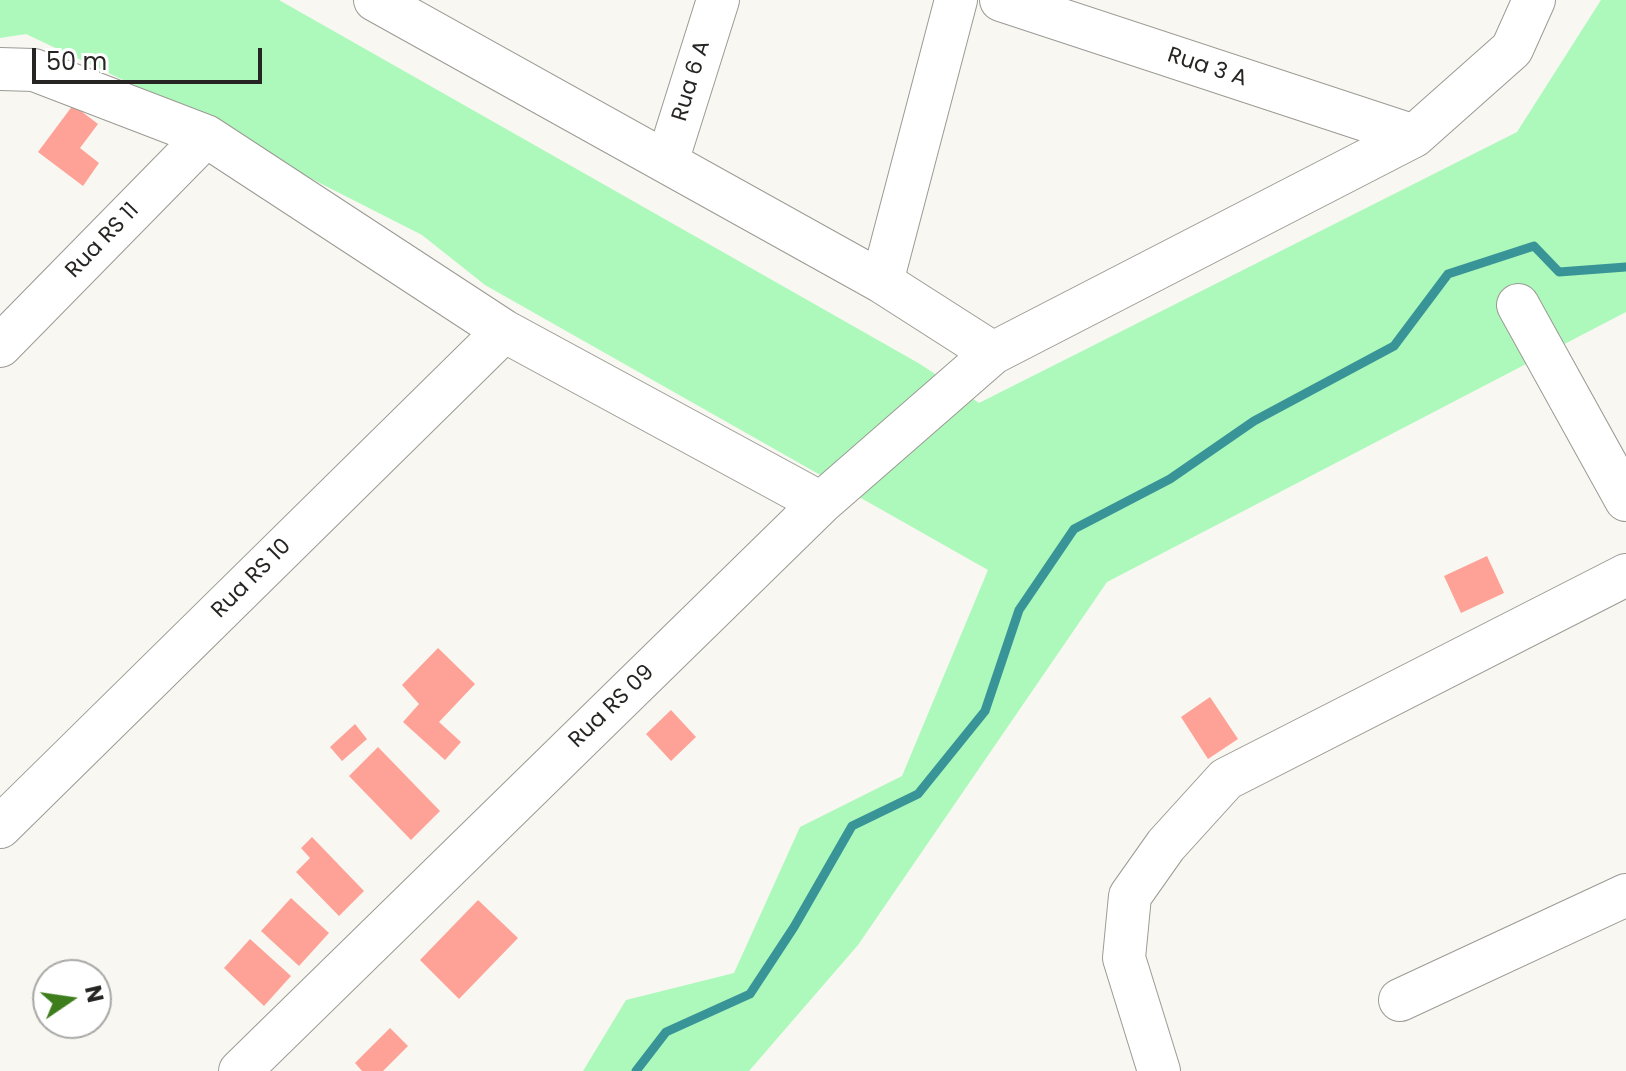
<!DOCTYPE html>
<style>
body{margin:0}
#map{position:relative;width:1626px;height:1071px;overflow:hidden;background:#f8f7f1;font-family:Poppins,sans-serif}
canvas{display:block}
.north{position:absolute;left:32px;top:959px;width:80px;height:80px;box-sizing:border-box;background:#fff;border:2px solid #a8a8a7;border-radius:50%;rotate:77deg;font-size:22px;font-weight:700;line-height:32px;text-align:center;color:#262523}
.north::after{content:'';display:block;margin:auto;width:28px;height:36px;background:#3e7d1c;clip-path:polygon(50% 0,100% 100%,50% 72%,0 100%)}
.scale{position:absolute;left:32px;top:48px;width:230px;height:36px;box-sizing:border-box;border:4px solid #262523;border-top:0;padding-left:10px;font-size:24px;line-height:28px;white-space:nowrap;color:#262523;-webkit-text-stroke:6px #fff;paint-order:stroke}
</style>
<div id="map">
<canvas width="1626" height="1071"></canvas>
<div class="north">N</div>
<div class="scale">50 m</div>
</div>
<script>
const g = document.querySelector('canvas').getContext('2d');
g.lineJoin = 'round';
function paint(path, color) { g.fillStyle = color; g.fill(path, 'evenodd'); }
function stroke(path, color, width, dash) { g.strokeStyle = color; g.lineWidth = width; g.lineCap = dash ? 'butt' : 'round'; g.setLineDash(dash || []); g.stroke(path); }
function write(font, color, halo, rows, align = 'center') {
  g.font = font + ' Poppins,sans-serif'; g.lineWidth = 7; g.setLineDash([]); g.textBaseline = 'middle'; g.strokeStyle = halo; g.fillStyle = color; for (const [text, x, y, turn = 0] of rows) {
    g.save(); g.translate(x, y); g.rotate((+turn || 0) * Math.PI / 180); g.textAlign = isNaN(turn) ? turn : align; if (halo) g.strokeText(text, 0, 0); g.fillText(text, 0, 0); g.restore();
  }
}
paint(new Path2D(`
 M0 0H279L920 364 979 403 1517 132 1601 0H1626V312L1107 582 858 945 749 1071H583L626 1000 734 973 800 827 902 776 988 570 485 285 422 235 308 177 174 104 26 34 0 38Z`), '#adf9bc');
stroke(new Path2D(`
 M636 1071 666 1032 750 994 794 927 852 826 918 794 985 711 1019 610 1074 529 1170 479 1254 421 1394 346 1448 274 1534 246 1559 272 1626 267`), '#399498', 9);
paint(new Path2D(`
 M73 105 98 124 80 148 99 163 83 186 38 152Z
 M1487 556 1504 593 1461 613 1444 576Z
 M438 648 475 684 439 722 461 742 445 760 403 722 419 704 402 685Z
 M1210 697 1238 739 1208 759 1181 717Z
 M671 710 696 737 671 761 646 734Z
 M355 724 367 739 342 761 330 747Z
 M378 747 440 811 411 840 349 776Z
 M312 837 364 891 339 916 296 872 310 858 301 848Z
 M291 898 329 933 299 966 261 931Z
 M478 900 518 938 459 999 420 960Z
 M250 939 291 976 264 1006 224 968Z
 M390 1028 408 1046 383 1071H362L355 1063Z`), '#fea297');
const minor = new Path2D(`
 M375 0 882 282 993 353
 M1001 0 1414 136
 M0 69 34 70 206 136 504 331 821 503
 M667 162 718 0
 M882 282 956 0
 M1518 305 1626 500
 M0 346 206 136
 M0 827 504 331
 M1400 1000 1626 895
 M240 1071 821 503 993 353 1414 136 1512 49 1534 0
 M1159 1071 1124 958 1130 896 1166 845 1226 779 1626 575`);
stroke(minor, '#9b9a94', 44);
stroke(minor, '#fff', 42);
write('22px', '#262523', '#fff', [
 ["Rua 3 A",1207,68,18],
 ["Rua 6 A",692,81,-73],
 ["Rua RS 11",103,241,-46],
 ["Rua RS 10",252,579,-45],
 ["Rua RS 09",612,707,-44]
]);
</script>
